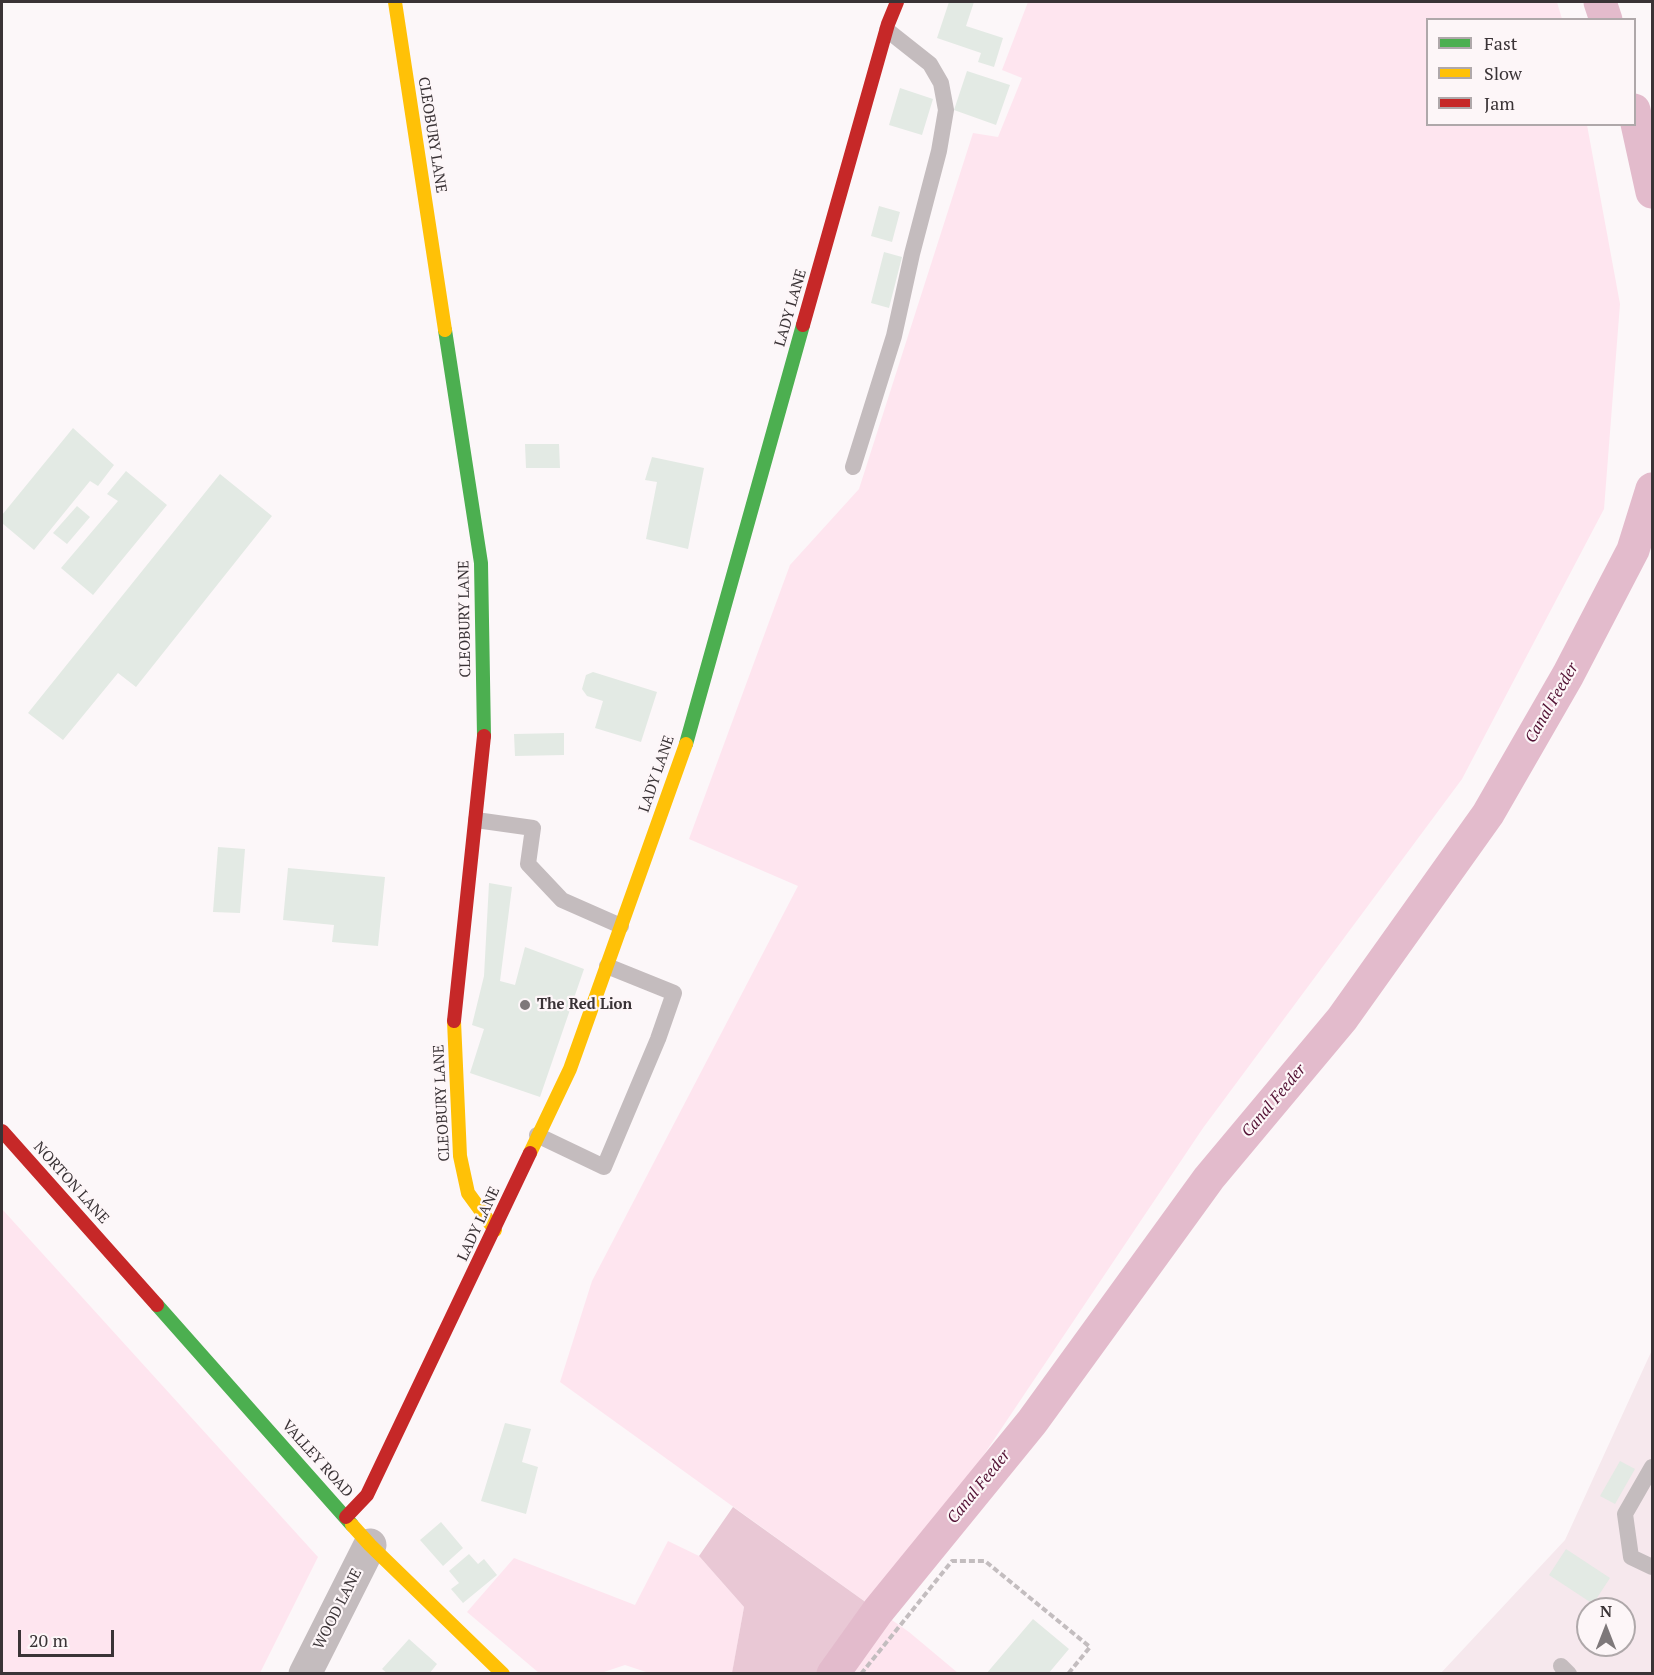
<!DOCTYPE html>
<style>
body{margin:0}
#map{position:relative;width:1654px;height:1675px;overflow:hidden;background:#fcf7f9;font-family:"PT Serif",serif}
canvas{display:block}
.frame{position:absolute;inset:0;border:3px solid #3a3336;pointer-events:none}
.legend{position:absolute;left:1426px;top:18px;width:210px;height:108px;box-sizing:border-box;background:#fdf6f8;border:2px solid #afa8aa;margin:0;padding:8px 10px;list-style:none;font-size:18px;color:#3a3336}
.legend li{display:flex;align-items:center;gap:12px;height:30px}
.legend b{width:30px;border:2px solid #afa8aa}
.north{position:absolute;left:1576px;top:1597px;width:60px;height:60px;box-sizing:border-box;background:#fdf6f8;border:2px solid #afa8aa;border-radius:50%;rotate:0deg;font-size:16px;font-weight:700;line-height:24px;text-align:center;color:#3a3336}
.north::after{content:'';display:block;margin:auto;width:21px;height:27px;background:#7e787a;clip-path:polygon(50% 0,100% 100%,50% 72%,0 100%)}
.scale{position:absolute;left:18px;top:1630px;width:96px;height:27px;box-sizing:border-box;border:3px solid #3a3336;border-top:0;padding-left:8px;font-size:18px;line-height:21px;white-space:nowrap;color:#3a3336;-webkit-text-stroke:4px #fdf6f8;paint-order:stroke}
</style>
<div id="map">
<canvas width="1654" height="1675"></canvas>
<div class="frame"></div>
<ul class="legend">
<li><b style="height:8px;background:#4caf50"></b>Fast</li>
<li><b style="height:8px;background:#ffc107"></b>Slow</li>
<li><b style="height:8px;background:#c62828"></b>Jam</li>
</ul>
<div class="north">N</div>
<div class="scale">20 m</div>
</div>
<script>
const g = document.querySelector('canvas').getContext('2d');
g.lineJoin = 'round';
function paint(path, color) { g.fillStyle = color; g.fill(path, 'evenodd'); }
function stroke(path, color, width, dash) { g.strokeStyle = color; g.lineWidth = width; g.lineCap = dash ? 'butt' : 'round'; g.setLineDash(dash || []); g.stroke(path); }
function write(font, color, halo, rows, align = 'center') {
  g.font = font + ' "PT Serif",serif'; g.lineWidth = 4.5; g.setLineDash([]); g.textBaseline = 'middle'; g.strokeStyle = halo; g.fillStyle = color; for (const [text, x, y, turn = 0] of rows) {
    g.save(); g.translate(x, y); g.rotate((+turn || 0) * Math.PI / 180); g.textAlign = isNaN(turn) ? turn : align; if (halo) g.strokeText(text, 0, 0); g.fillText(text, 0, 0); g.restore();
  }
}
paint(new Path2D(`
 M1652 1350V1673L1440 1674 1565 1540ZM1588 1609H1624V1645H1588Z`), '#f6e8ed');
paint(new Path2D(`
 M1028 2H1557L1562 19 1428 20V124L1587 125 1620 304 1604 509 1462 779 1203 1128 879 1611 909 1632 958 1673H833L878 1611 560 1382 592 1281 798 886 689 839 790 565 859 489 973 133 998 137 1022 78 1002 70Z
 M2 1209 318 1557 260 1673H2Z
 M668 1541 699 1556 744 1607 732 1674 649 1673 625 1665 601 1673H539L467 1612 514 1558 635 1605Z`), '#fee5ef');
paint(new Path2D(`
 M733 1507 878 1611 833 1673H732L744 1607 699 1556Z`), '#e9c8d5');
stroke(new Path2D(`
 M1600 2 1606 20
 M1634 110 1652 192
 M833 1674 878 1611 1032 1422 1209 1178 1342 1019 1488 814 1568 675 1633 550 1652 489`), '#e3bbcc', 33);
paint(new Path2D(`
 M949 2H974L966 26 1003 38 994 67 978 62 981 53 937 38Z
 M967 71 1010 85 996 125 954 110Z
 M900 88 933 99 922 135 889 125Z
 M879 206 900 212 892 242 871 236Z
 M884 252 902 257 889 308 871 303Z
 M73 428 114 465 98 486 90 481 34 550 2 523V515Z
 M525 444H559L560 468H526Z
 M652 457 704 468 688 549 646 539 657 482 645 480Z
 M126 471 167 505 93 595 61 568 118 501 107 494Z
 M220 474 272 516 136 687 118 673 63 740 28 713Z
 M77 506 90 517 67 544 53 533Z
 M593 672 657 692 641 742 595 728 603 701 587 696 582 689 586 675Z
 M564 733V755L515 756 514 734Z
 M218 847 245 849 240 913 213 912Z
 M288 868 385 877 378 946 332 942 334 925 283 920Z
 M489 883 512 887 500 981 515 985 525 947 584 969 540 1097 470 1073 484 1029 472 1025 484 976Z
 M505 1423 531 1429 522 1462 538 1467 526 1514 481 1501Z
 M1620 1461 1635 1469 1615 1504 1600 1496Z
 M441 1522 463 1548 443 1566 420 1540Z
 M1566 1549 1610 1578 1593 1604 1549 1575Z
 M469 1554 478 1564 484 1559 497 1575 463 1603 451 1589 459 1583 449 1571Z
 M1033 1619 1069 1649 1048 1674H986Z
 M409 1639 437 1664 429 1674H388L382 1669Z`), '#e3eae4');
stroke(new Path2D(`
 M861 1674 952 1561H985L1090 1647 1068 1674`), '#c3bdbf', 4, [6, 3]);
stroke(new Path2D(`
 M853 467 894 336 912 254 939 151 946 110 941 83 930 64 887 30
 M476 820 533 828 528 864 562 900 621 926
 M537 1135 604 1167 658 1039 674 993 607 966
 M1652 1467 1625 1514 1631 1557 1652 1567
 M1561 1666 1569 1674`), '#c4bcbe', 16);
stroke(new Path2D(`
 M305 1674 370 1545`), '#c4bcbe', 33);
stroke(new Path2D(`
 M445 330 481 563 484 736
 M686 744 803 325
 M157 1305 352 1525`), '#4caf50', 14);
stroke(new Path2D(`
 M395 2 445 330
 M454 1021 460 1156 468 1193 495 1230
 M530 1153 570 1069 686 744
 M352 1525 370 1545 503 1674`), '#ffc107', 14);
stroke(new Path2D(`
 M803 325 888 24 897 2
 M454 1021 484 736
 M2 1131 157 1305
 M346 1517 367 1495 530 1153`), '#c62828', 14);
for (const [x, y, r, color] of [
 [525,1005,6,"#7e787a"]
]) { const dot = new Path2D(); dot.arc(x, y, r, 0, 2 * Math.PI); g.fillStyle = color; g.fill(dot); stroke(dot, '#fdf6f8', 2); }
write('15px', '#3a3336', '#fdf6f8', [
 ["CLEOBURY LANE",432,135,81],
 ["LADY LANE",791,308,-74],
 ["CLEOBURY LANE",465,619,-91],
 ["LADY LANE",657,774,-71],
 ["CLEOBURY LANE",442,1103,-93],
 ["NORTON LANE",71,1183,48],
 ["LADY LANE",479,1224,-65],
 ["VALLEY ROAD",317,1459,48],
 ["WOOD LANE",338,1609,-63]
]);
write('bold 15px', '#3a3336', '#fdf6f8', [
 ["The Red Lion",537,1005]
], 'left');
write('italic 16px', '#521133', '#fdf6f8', [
 ["Canal Feeder",1552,703,-60],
 ["Canal Feeder",1274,1101,-50],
 ["Canal Feeder",979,1487,-51]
]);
</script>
